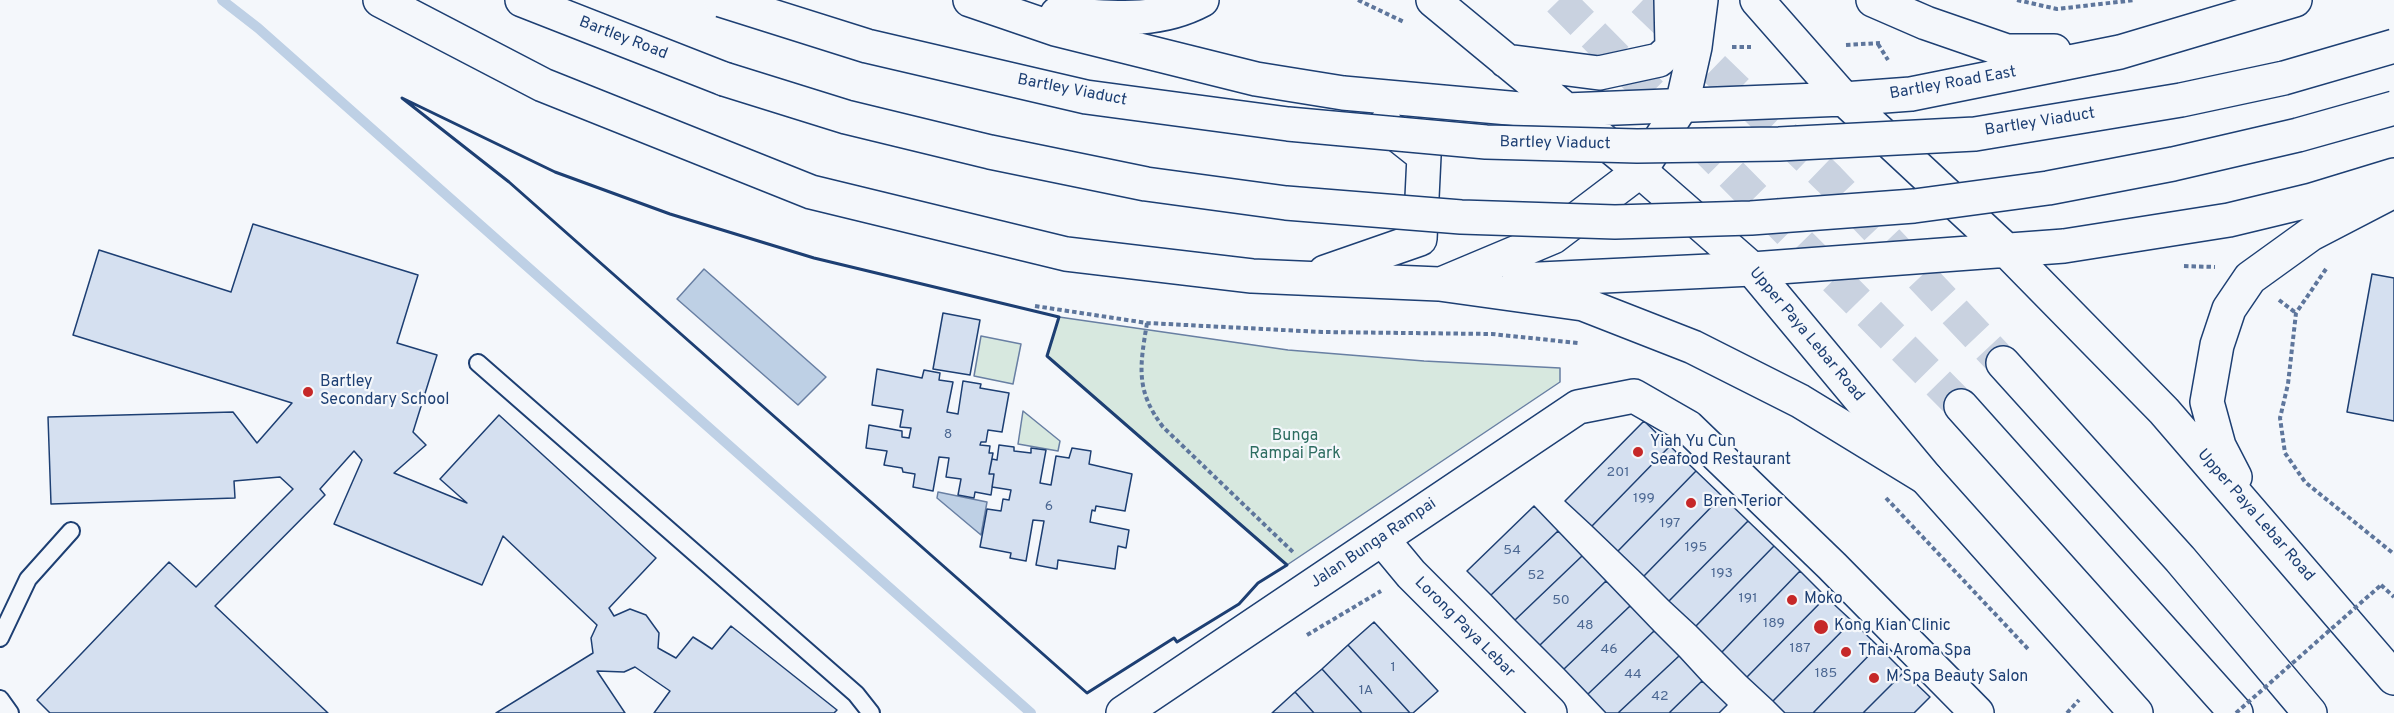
<!DOCTYPE html>
<style>
body{margin:0}
canvas{display:block;background:#f4f7fb}
</style>
<canvas width="2394" height="713"></canvas>
<script>
const g = document.querySelector('canvas').getContext('2d');
g.lineJoin = 'round';
function paint(path, color) { g.fillStyle = color; g.fill(path, 'evenodd'); }
function stroke(path, color, width, dash) { g.strokeStyle = color; g.lineWidth = width; g.lineCap = dash ? 'butt' : 'round'; g.setLineDash(dash || []); g.stroke(path); }
function write(font, color, halo, rows, align = 'center') {
  g.font = font + ' Overpass,sans-serif'; g.lineWidth = 4.5; g.setLineDash([]); g.textBaseline = 'middle'; g.strokeStyle = halo; g.fillStyle = color; for (const [text, x, y, turn = 0] of rows) {
    g.save(); g.translate(x, y); g.rotate((+turn || 0) * Math.PI / 180); g.textAlign = isNaN(turn) ? turn : align; if (halo) g.strokeText(text, 0, 0); g.fillText(text, 0, 0); g.restore();
  }
}
const green = new Path2D(`
 M1059 317 1288 350 1424 361 1560 368V382L1287 565 1047 356Z
 M981 336 1021 344 1013 384 974 376Z
 M1023 411 1060 441 1058 451 1018 444Z`);
paint(green, '#d7e8df');
stroke(green, '#687fa3', 1.5);
const water = new Path2D(`
 M704 269 826 377 798 405 677 299Z
 M938 492 987 502 981 535 937 498Z`);
paint(water, '#bed0e5');
stroke(water, '#687fa3', 1.5);
stroke(new Path2D(`
 M222 0 258 28 1031 713`), '#bed0e5', 10);
const building = new Path2D(`
 M253 224 418 275 397 343 437 355 413 432 426 445 394 473 467 503 440 479 499 415 656 558 609 608 614 616 630 609 646 615 659 633 658 648 676 658 693 637 712 649 731 626 837 710 834 713H654L670 691 635 667 624 672 597 671 625 713H496L593 653 591 638 597 625 503 536 482 585 334 524 362 460 354 451 320 489 325 495 215 606 328 713H50L37 700 169 562 196 587 293 489 280 477 234 481 235 498 51 504 48 417 233 412 257 443 292 403 73 335 99 250 231 292Z
 M2372 274 2394 278V421L2347 412Z
 M943 313 980 320 970 375 933 369Z
 M877 369 922 378 924 370 940 373 939 380 953 382 947 412 958 414 963 381 981 384 980 388 1009 393 1002 432 988 430 986 442H981L980 445 990 446 989 453H993L989 474H994L991 495 975 492 974 498 958 495 961 479 946 477 949 458 939 457 933 491 913 487 915 474 903 472 902 468 884 465 887 451 866 448 869 425 902 431V437L909 438 911 428 900 427 903 410 872 405Z
 M1644 421 1670 446 1592 526 1565 501Z
 M999 445 1014 447V451L1031 453V448L1046 450 1040 483 1051 485 1056 456 1069 458 1072 448 1091 451 1089 464 1132 474 1125 511 1096 506 1095 511 1092 510 1090 522 1129 530 1126 548 1118 546 1115 569 1058 560 1057 569 1036 565 1044 521 1033 520 1026 561 1010 558 1011 553 980 547 987 509 1001 511 1003 499 1009 500 1011 490 992 487 994 474H989L992 459 997 460Z
 M1670 446 1696 471 1618 551 1592 526Z
 M1696 471 1722 496 1644 576 1618 551Z
 M1722 496 1748 521 1669 601 1644 576Z
 M1534 506 1558 531 1491 595 1467 571Z
 M1748 521 1774 546 1696 626 1669 601Z
 M1558 531 1582 556 1515 620 1491 595Z
 M1774 546 1800 571 1722 652 1696 626Z
 M1582 556 1606 581 1540 645 1515 620Z
 M1800 571 1826 597 1747 677 1722 652Z
 M1606 581 1630 606 1564 669 1540 645Z
 M1826 597 1852 621 1773 701 1747 677Z
 M1630 606 1654 631 1588 694 1564 669Z
 M1852 621 1878 646 1813 713H1785L1773 701Z
 M1374 622 1438 691 1413 713H1410L1348 645Z
 M1654 631 1679 656 1618 713H1606L1588 694Z
 M1348 645 1410 713H1362L1322 669Z
 M1878 646 1904 672 1863 713H1813Z
 M1679 656 1702 681 1669 713H1618Z
 M1322 669 1362 713H1314L1295 692Z
 M1904 672 1930 697 1914 713H1863Z
 M1702 681 1727 705 1719 713H1669Z
 M1295 692 1314 713H1272Z`);
paint(building, '#d5e0f0');
stroke(building, '#1d3f73', 1.5);
stroke(new Path2D(`
 M1559 0 1961 406
 M1643 0 1829 179 2003 363`), '#c9d2e0', 33, [33, 16]);
const lane = new Path2D(`
 M478 363 856 694 871 713
 M0 638 28 579 71 531
 M0 699 10 713`);
const street = new Path2D(`
 M1382 539 1411 574 1550 713
 M1123 713 1578 407 1634 396 1688 427 1832 566 1977 713`);
const primary = new Path2D(`
 M1433 0 1640 171 1752 269 1926 478 2136 713
 M1757 0 1844 99 2006 250 2164 411 2394 678
 M1873 0 1926 23 2007 51H2054
 M1506 61 1599 73 1659 60 1672 48 1671 0
 M1566 110 1844 99 1911 94 2120 52 2295 0
 M1752 269 2064 246 2229 220 2312 200 2394 175
 M2003 363 2180 559 2310 713
 M1961 406 2236 713
 M2235 477 2219 446 2207 402 2217 345 2229 309 2250 278 2311 234 2394 191`);
const highway = new Path2D(`
 M380 0 543 85 811 192 1066 254 1252 276 1439 284 1583 304 1693 347 1800 401 1926 478
 M522 0 724 79
 M970 0 1055 29 1256 79 1343 93 1520 109 1566 110
 M1057 14C1108 17 1155 25 1202 0
 M1325 272 1420 239 1424 156 1385 125
 M1519 280 1752 269
 M1441 284 1553 237 1640 171 1682 105 1695 47 1701 0`);
stroke(lane, '#1d3f73', 20);
stroke(street, '#1d3f73', 36);
stroke(primary, '#1d3f73', 36);
stroke(highway, '#1d3f73', 36);
stroke(new Path2D(`
 M1358 0 1404 22
 M2017 0 2057 9 2135 0
 M1878 44 1888 60
 M1846 45 1880 43
 M1732 47H1751
 M2184 266 2215 267
 M2326 269 2296 313 2288 384 2280 418 2285 453 2305 482 2394 554
 M2279 300 2296 313
 M1035 306 1147 323 1322 332 1492 334 1578 343
 M1147 323C1140 366 1135 390 1163 427L1295 554
 M1886 498 2029 650
 M2381 585 2394 597
 M1307 635 1381 591
 M2067 713 2079 700`), '#5e769c', 4, [4.5, 3]);
stroke(lane, '#f4f7fb', 16);
stroke(street, '#f4f7fb', 33);
stroke(primary, '#f4f7fb', 33);
stroke(highway, '#f4f7fb', 33);
const highwayBridge = new Path2D(`
 M721 0 867 46 1086 97 1288 124 1486 142 1637 146 1779 144 1975 134 2181 100 2284 78 2394 46
 M724 79 846 117 990 152 1146 184 1286 203 1461 217 1615 222 1751 218 1914 206 2048 188 2173 164 2298 135 2394 108`);
stroke(highwayBridge, '#1d3f73', 36, []);
stroke(new Path2D(`
 M2236 713 2381 585`), '#5e769c', 4, [4.5, 3]);
stroke(highwayBridge, '#f4f7fb', 33);
stroke(new Path2D(`
 M402 98 555 172 670 214 814 258 1059 317 1047 356 1287 565 1258 583 1239 604 1177 642 1174 638 1087 693 509 182Z`), '#1d3f73', 3);
for (const [x, y, r, color] of [
 [308,392,6,"#c62828"],
 [1638,452,6,"#c62828"],
 [1691,503,6,"#c62828"],
 [1792,600,6,"#c62828"],
 [1821,627,8,"#c62828"],
 [1846,652,6,"#c62828"],
 [1874,678,6,"#c62828"]
]) { const dot = new Path2D(); dot.arc(x, y, r, 0, 2 * Math.PI); g.fillStyle = color; g.fill(dot); stroke(dot, '#f4f7fb', 2); }
write('14px', '#4b6792', null, [
 ["8",948,435],
 ["201",1618,473],
 ["199",1644,499],
 ["6",1049,507],
 ["197",1670,524],
 ["195",1696,548],
 ["54",1512,551],
 ["193",1722,574],
 ["52",1536,576],
 ["191",1748,599],
 ["50",1561,601],
 ["189",1774,624],
 ["48",1585,626],
 ["187",1800,649],
 ["46",1609,650],
 ["1",1393,668],
 ["185",1826,674],
 ["44",1633,675],
 ["1A",1366,691],
 ["42",1660,697]
]);
write('16px', '#1d3f73', '#f4f7fb', [
 ["Bartley Road",623,39,21],
 ["Bartley Road East",1953,84,-10],
 ["Bartley Viaduct",1072,91,11],
 ["Bartley Viaduct",2040,123,-9],
 ["Bartley Viaduct",1555,144,1],
 ["Upper Paya Lebar Road",1806,335,50],
 ["Upper Paya Lebar Road",2255,516,49],
 ["Jalan Bunga Rampai",1374,544,-34],
 ["Lorong Paya Lebar",1464,628,45]
]);
write('16px', '#1d3f73', '#f4f7fb', [
 ["Bartley",320,383],
 ["Secondary School",320,401],
 ["Yiah Yu Cun",1650,443],
 ["Seafood Restaurant",1650,461],
 ["Bren Terior",1703,503],
 ["Moko",1804,600],
 ["Kong Kian Clinic",1834,627],
 ["Thai Aroma Spa",1858,652],
 ["M Spa Beauty Salon",1886,678]
], 'left');
write('16px', '#2c6c60', '#f4f7fb', [
 ["Bunga",1295,437],
 ["Rampai Park",1295,455]
]);
</script>
